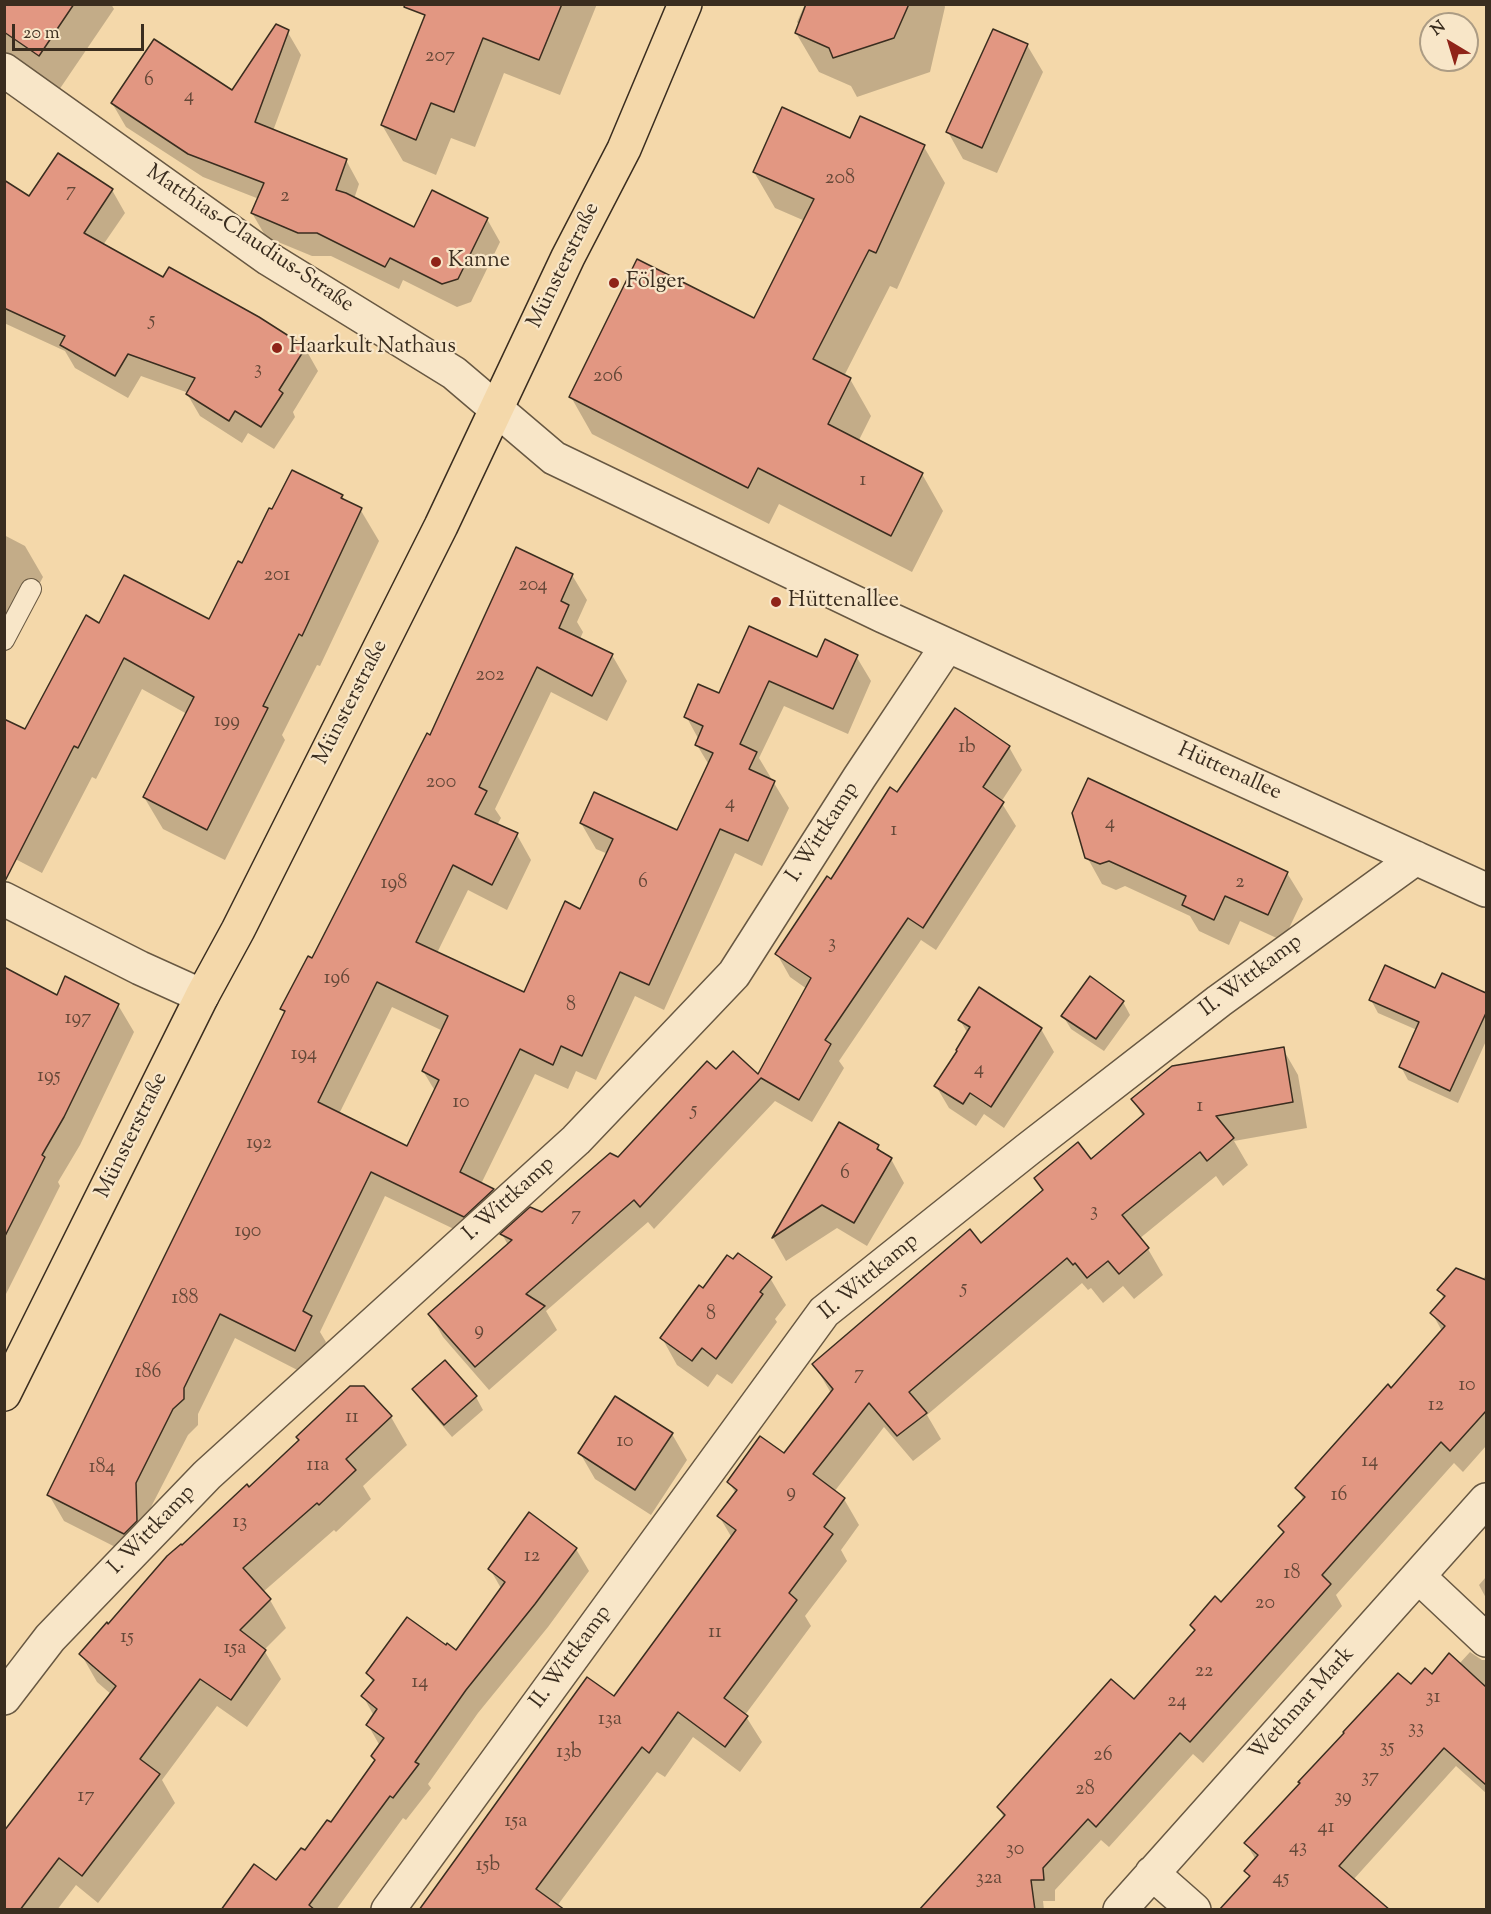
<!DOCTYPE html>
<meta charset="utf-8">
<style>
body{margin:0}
#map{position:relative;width:1491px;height:1914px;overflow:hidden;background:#f4d8aa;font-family:"Sorts Mill Goudy",serif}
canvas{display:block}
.frame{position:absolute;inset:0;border:6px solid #3a2d1f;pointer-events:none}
.north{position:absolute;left:1419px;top:12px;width:60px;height:60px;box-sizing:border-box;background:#f8e6c8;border:2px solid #ac9c84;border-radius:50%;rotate:322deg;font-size:16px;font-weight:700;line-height:24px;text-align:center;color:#3a2d1f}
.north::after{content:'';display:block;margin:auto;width:21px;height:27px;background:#8f2418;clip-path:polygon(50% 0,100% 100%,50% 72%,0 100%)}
.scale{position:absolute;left:12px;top:24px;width:132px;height:27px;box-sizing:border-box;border:3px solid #3a2d1f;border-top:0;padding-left:8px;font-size:18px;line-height:21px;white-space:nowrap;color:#3a2d1f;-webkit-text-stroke:4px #f8e6c8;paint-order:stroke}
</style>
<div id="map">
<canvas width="1491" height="1914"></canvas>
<div class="frame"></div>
<div class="north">N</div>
<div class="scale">20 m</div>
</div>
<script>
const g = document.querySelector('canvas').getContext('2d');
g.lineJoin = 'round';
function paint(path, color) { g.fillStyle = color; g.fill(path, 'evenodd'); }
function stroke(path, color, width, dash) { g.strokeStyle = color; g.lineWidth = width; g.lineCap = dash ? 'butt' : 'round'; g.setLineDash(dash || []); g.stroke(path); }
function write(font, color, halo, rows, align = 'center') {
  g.font = font + ' "Sorts Mill Goudy",serif'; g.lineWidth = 4.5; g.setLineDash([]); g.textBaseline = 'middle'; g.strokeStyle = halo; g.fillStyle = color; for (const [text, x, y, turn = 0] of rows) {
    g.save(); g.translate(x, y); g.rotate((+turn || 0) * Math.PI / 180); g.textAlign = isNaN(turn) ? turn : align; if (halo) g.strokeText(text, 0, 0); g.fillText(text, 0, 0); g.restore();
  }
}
paint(new Path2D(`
 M4 4H111L114 9 59 90 4 52Z
 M440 4H597L560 95 504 73 475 147 451 138 436 175 403 161 382 125Z
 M805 4H944L945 7 930 72 857 97 851 86 819 72 796 33 799 25 797 22Z
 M287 31 301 55 273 131 346 160 359 184 354 199 414 229 487 219 500 242 471 302 457 307 403 280 399 289 331 256H312L266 237 252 213 259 199 203 177 126 127 112 103 233 92Z
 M1027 45 1043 72 997 173 963 159 948 132Z
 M851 140 924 147 945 183 897 289 890 286 844 376 850 379 871 416 858 442 922 474 943 511 912 572 779 504 769 524 592 434 571 397 755 320 805 221 775 208 754 172Z
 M112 190 125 213 103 245 164 279 258 319 305 348 318 371 293 412 295 417 274 449 248 433 242 443 200 416 186 392 141 376 128 398 75 368 65 351 4 323V252L30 199Z
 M342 496 345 501 360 509 379 541 320 666 317 665 282 735 285 740 225 860 163 829 144 797 187 714 142 689 96 779 92 777 42 873 4 853V720L25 731 100 625 210 621 243 565Z
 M4 535 25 546 43 577 4 652Z
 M572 575 587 600 577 622 583 632 580 639 612 655 627 681 607 721 551 692 495 809 501 818 497 825 517 835 531 860 507 910 468 890 437 953 525 994 581 911 608 854 596 849 581 823 677 832 709 765 697 745 699 740 686 716 720 695 818 659 856 656 871 681 848 734 784 706 759 758 771 778 770 781 774 783 789 808 762 866 735 853 664 1010 635 996 596 1080 576 1071 568 1089 535 1074 481 1184 493 1190 508 1215 479 1241 385 1196 320 1332 326 1342 309 1376 235 1338 198 1414V1425L188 1435 150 1509 151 1547 139 1559 64 1521 49 1495 285 1014 282 1009 313 960 430 737ZM392 1007 443 1031 423 1071 435 1091 407 1148 339 1114Z
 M1009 747 1022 770 1001 802 1016 826 936 950 921 940 839 1061 844 1068 812 1122 775 1101 654 1229 648 1222 546 1311 557 1330 489 1390 443 1337 430 1314 508 1245 502 1234 542 1214 618 1159 716 1071 758 1076 807 989 790 977 777 954 897 794Z
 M1087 857 1287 873 1303 899 1283 941 1240 921 1229 945 1199 931 1190 916 1125 886 1116 890 1102 884Z
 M4 969 57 997 118 1005 134 1032 80 1145 58 1182 60 1186 4 1298Z
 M1443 975 1486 995V1041L1458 1103 1408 1080 1401 1067 1417 1030 1378 1013 1371 1000 1436 990Z
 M1123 1002 1130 1015 1104 1051 1071 1029 1063 1016Z
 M960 1020 1041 1029 1054 1052 1004 1128 984 1114 976 1126 949 1108 936 1086 968 1034Z
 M1283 1049 1298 1075 1307 1128 1234 1141 1248 1165 1223 1186 1216 1176 1139 1239 1148 1249 1163 1275 1134 1299 1123 1286 1103 1303 1091 1288 1088 1290 1082 1283 927 1415 941 1439 913 1461 884 1427 834 1492 844 1499 859 1525 841 1550 847 1561 805 1616 811 1626 745 1715 762 1742 740 1772 693 1737 665 1777 657 1772 554 1910H421L614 1698 732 1538 719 1516 736 1494 729 1482 784 1455 831 1393 814 1364 981 1245 1044 1192 1036 1179 1091 1161 1143 1117 1133 1099Z
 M840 1124 878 1147 883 1154 891 1159 904 1183 867 1246 837 1228 786 1261 773 1238Z
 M734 1262 770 1278 786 1305 775 1319 777 1322 732 1384 717 1374 708 1387 677 1365 662 1338 704 1290Z
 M1486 1275V1446L1463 1472 1454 1463 1336 1595 1342 1606 1203 1763 1193 1754 1109 1847 1101 1840 1055 1890V1901H1043L1044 1910H921L1004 1818 999 1808 1134 1701 1195 1632 1191 1626 1222 1604 1284 1534 1280 1527 1304 1501 1297 1488 1391 1390 1442 1331 1432 1313 1444 1299 1439 1290 1482 1280Z
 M445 1362 476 1397 483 1410 452 1437 422 1402 414 1389Z
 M391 1417 407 1445 363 1486 371 1499 336 1532 334 1530 263 1592 270 1600 286 1628 264 1650 281 1679 247 1727 217 1706 162 1780 175 1803 98 1903 76 1885 57 1910H4L112 1695 97 1682 81 1654 182 1547 249 1489Z
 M672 1434 687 1460 651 1515 595 1479 580 1453Z
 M576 1549 589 1571 548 1627 478 1713 428 1784 431 1788 406 1820 403 1818 336 1910H227L276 1883 331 1824 376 1762 373 1756 380 1746 368 1725 374 1716 363 1696 373 1683 368 1673 446 1648 457 1652 502 1590 490 1569Z
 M1486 1577V1598L1479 1585Z
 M1470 1652 1482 1660H1486V1731L1483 1735 1486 1739V1793L1456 1766 1353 1880 1250 1878 1246 1871 1256 1860 1246 1843 1411 1686 1459 1664Z`), '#0003');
const building = new Path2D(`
 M4 4H74L39 56 4 32Z
 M405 4H562L539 60 483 38 454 112 431 103 416 140 381 125 425 15 404 7Z
 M806 4H909L894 38 833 58 829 48 795 33Z
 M276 24 289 30 255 122 347 159 336 190 346 193 414 227 432 190 488 218 458 279 442 284 390 258 385 267 317 233H298L251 213 264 183 188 154 111 103 154 39 232 90Z
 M993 29 1028 44 982 148 946 132Z
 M782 107 850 138 860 116 925 145 876 253 869 250 813 359 851 378 828 424 923 473 891 536 758 468 748 488 569 397 637 259 754 318 814 199 753 172Z
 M58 153 113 189 84 233 163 277 169 267 259 317 306 347 279 390 283 393 261 427 235 411 229 421 186 394 195 378 128 354 115 376 60 345 65 336 4 308V180L29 196Z
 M292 470 343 495 341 498 362 508 302 636 299 634 263 706 268 708 207 830 143 797 194 697 124 658 78 748 74 746 5 881 4 719 25 729 86 615 99 623 124 575 209 619 238 561 242 563 269 508 272 509Z
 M516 547 573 574 561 601 569 605 559 628 613 654 592 696 537 667 479 787 487 791 475 814 518 833 492 885 453 865 416 942 524 992 565 901 580 909 613 839 580 823 594 792 677 830 713 753 695 745 703 726 684 717 698 684 719 693 749 626 817 657 825 639 858 655 833 709 769 681 740 744 757 752 749 769 775 781 748 841 720 829 649 985 620 972 582 1056 561 1046 553 1065 520 1049 460 1172 494 1189 464 1217 371 1172 303 1311 312 1316 295 1351 220 1314 184 1388V1399L173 1409 136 1483 137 1521 124 1534 47 1495 285 1011 280 1009 308 956 312 958 427 733 430 735ZM377 982 448 1016 422 1071 439 1080 407 1146 318 1102Z
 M955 708 1010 746 983 787 1004 802 923 928 908 918 825 1040 831 1044 799 1100 761 1078 640 1207 634 1200 526 1294 545 1306 475 1367 428 1314 512 1240 500 1234 530 1207 542 1212 610 1153 618 1157 707 1061 716 1069 733 1051 758 1074 811 978 775 954 827 876 831 879 890 787 897 792Z
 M1088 778 1288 872 1268 915 1225 896 1214 920 1182 905 1186 896 1109 861 1100 864 1085 858 1072 813Z
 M1385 965 1435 988 1442 973 1486 993V1013L1450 1091 1399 1067 1419 1022 1369 1000Z
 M4 967 57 995 65 976 119 1004 64 1117 42 1155 45 1157 4 1238Z
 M1090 976 1124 1001 1096 1039 1061 1016Z
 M979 987 1042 1028 991 1107 970 1093 963 1104 934 1086 957 1051 956 1050 970 1027 958 1020Z
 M1284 1047 1293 1102 1216 1116 1234 1138 1207 1161 1200 1152 1122 1215 1149 1248 1119 1274 1108 1261 1087 1278 1075 1263 1073 1265 1067 1258 909 1392 927 1413 897 1436 869 1403 813 1474 845 1498 824 1527 833 1534 789 1593 797 1600 724 1698 748 1716 725 1747 678 1712 649 1753 642 1747 536 1889 565 1910H419L587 1677 614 1696 736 1530 717 1516 737 1490 727 1482 760 1436 784 1453 833 1389 812 1364 970 1229 981 1243 1043 1190 1034 1178 1078 1142 1091 1159 1144 1114 1131 1099 1172 1066Z
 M839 1122 879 1145 877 1149 892 1158 854 1223 822 1205 772 1238Z
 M738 1253 772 1277 760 1292 763 1294 716 1359 702 1348 692 1361 660 1338 699 1285 703 1288 727 1255 733 1259Z
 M1456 1268 1486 1280V1411L1450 1451 1441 1442 1322 1575 1331 1584 1190 1742 1180 1733 1096 1827 1088 1819 1043 1868 1044 1880H1031L1035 1910H919L1005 1815 997 1807 1111 1679 1134 1699 1195 1630 1190 1625 1215 1596 1221 1602 1284 1532 1278 1526 1305 1497 1295 1488 1388 1384 1391 1388 1445 1326 1430 1313 1445 1296 1437 1290Z
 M445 1360 477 1396 444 1425 412 1389Z
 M350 1386H364L392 1416 346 1459 356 1470 319 1505 317 1503 243 1568 271 1599 240 1630 266 1650 231 1700 200 1679 140 1759 160 1774 82 1876 59 1858 20 1910H4V1831L116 1686 79 1654 107 1622 108 1624 167 1556 181 1544 182 1545 247 1484 249 1487 299 1440 296 1437Z
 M615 1396 673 1433 635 1490 578 1453Z
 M529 1512 577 1548 535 1604 466 1690 415 1762 419 1764 393 1798 390 1796 309 1905 315 1910H221L254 1864 276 1880 301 1848 305 1850 327 1820 331 1822 375 1760 371 1756 384 1738 366 1725 377 1709 361 1696 374 1680 366 1673 407 1617 446 1645 447 1643 456 1650 505 1582 488 1569Z
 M1449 1653 1486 1687V1785L1444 1748 1339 1866 1390 1910H1219L1250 1876 1244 1871 1258 1855 1244 1843 1300 1783 1298 1782 1344 1733 1343 1732 1398 1673 1411 1684 1425 1668 1432 1674Z`);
paint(building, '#e29782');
stroke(building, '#3a2d1f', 1.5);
const service = new Path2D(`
 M4 640 31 589`);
const minor = new Path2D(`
 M4 70 269 259 454 373 554 458 883 616 1486 890
 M1418 1576 1486 1640
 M4 1698 50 1638 207 1475 576 1140 734 974 859 778 947 646
 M1152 1873 1194 1910
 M388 1910 824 1312 1027 1150 1219 1001 1416 858
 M1120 1910 1486 1500`);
const tertiary = new Path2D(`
 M4 899 140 968 202 996`);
const primary = new Path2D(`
 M4 1394 202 996 238 930 441 526 568 257 624 149 685 4`);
stroke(service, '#685842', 22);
stroke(minor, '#685842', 36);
stroke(tertiary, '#685842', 36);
stroke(primary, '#3a2d1f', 36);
stroke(service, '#f8e6c8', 20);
stroke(minor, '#f8e6c8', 33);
stroke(tertiary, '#f8e6c8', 33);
stroke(primary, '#f4d8aa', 33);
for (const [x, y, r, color] of [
 [436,262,6,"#8f2418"],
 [614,283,6,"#8f2418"],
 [277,348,6,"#8f2418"],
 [776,602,6,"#8f2418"]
]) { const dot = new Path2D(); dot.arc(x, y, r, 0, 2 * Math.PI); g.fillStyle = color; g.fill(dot); stroke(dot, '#f8e6c8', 2); }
write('20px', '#644838', null, [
 ["207",440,58],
 ["6",149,82],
 ["4",189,98],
 ["208",840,180],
 ["7",71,193],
 ["2",285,198],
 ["5",152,322],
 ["3",258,371],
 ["206",608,378],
 ["1",863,482],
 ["201",277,577],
 ["204",533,587],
 ["202",490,677],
 ["199",227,723],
 ["1b",967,749],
 ["200",441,784],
 ["4",730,805],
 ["4",1110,825],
 ["1",894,832],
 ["6",643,884],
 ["2",1240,884],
 ["198",394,885],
 ["3",832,945],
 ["196",337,980],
 ["8",571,1007],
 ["197",78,1020],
 ["194",304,1056],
 ["4",979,1071],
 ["195",49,1078],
 ["10",461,1104],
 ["1",1200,1108],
 ["5",694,1112],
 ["192",259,1145],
 ["6",845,1175],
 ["3",1094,1213],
 ["7",576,1217],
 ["190",248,1233],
 ["5",964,1290],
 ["188",185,1300],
 ["8",711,1316],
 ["9",479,1332],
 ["186",148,1374],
 ["7",859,1376],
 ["10",1467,1387],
 ["12",1436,1407],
 ["11",352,1419],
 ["10",625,1443],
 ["14",1370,1463],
 ["11a",318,1467],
 ["184",102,1469],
 ["9",791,1494],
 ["16",1339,1497],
 ["13",240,1524],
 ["12",532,1558],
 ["18",1292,1575],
 ["20",1265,1605],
 ["11",715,1634],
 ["15",127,1639],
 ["15a",235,1650],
 ["22",1204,1673],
 ["14",420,1684],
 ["31",1433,1699],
 ["24",1177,1703],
 ["13a",610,1721],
 ["33",1416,1730],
 ["35",1387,1749],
 ["13b",569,1754],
 ["26",1103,1757],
 ["37",1370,1779],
 ["28",1085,1791],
 ["17",86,1798],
 ["39",1343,1799],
 ["15a",516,1823],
 ["41",1326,1829],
 ["43",1298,1849],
 ["30",1015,1851],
 ["15b",488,1867],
 ["32a",989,1880],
 ["45",1281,1880]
]);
write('22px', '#3a2d1f', '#f8e6c8', [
 ["Matthias-Claudius-Straße",249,240,34],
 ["Münsterstraße",565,266,-64],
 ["Münsterstraße",352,703,-63],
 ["Hüttenallee",1229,773,24],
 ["I. Wittkamp",824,833,-57],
 ["II. Wittkamp",1252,977,-37],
 ["Münsterstraße",133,1136,-64],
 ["I. Wittkamp",510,1200,-42],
 ["II. Wittkamp",870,1278,-40],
 ["I. Wittkamp",153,1531,-46],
 ["II. Wittkamp",572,1658,-54],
 ["Wethmar Mark",1303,1705,-48]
]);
write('22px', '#3a2d1f', '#f8e6c8', [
 ["Kanne",448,262],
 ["Fölger",626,283],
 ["Haarkult Nathaus",289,348],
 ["Hüttenallee",788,602]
], 'left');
</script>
